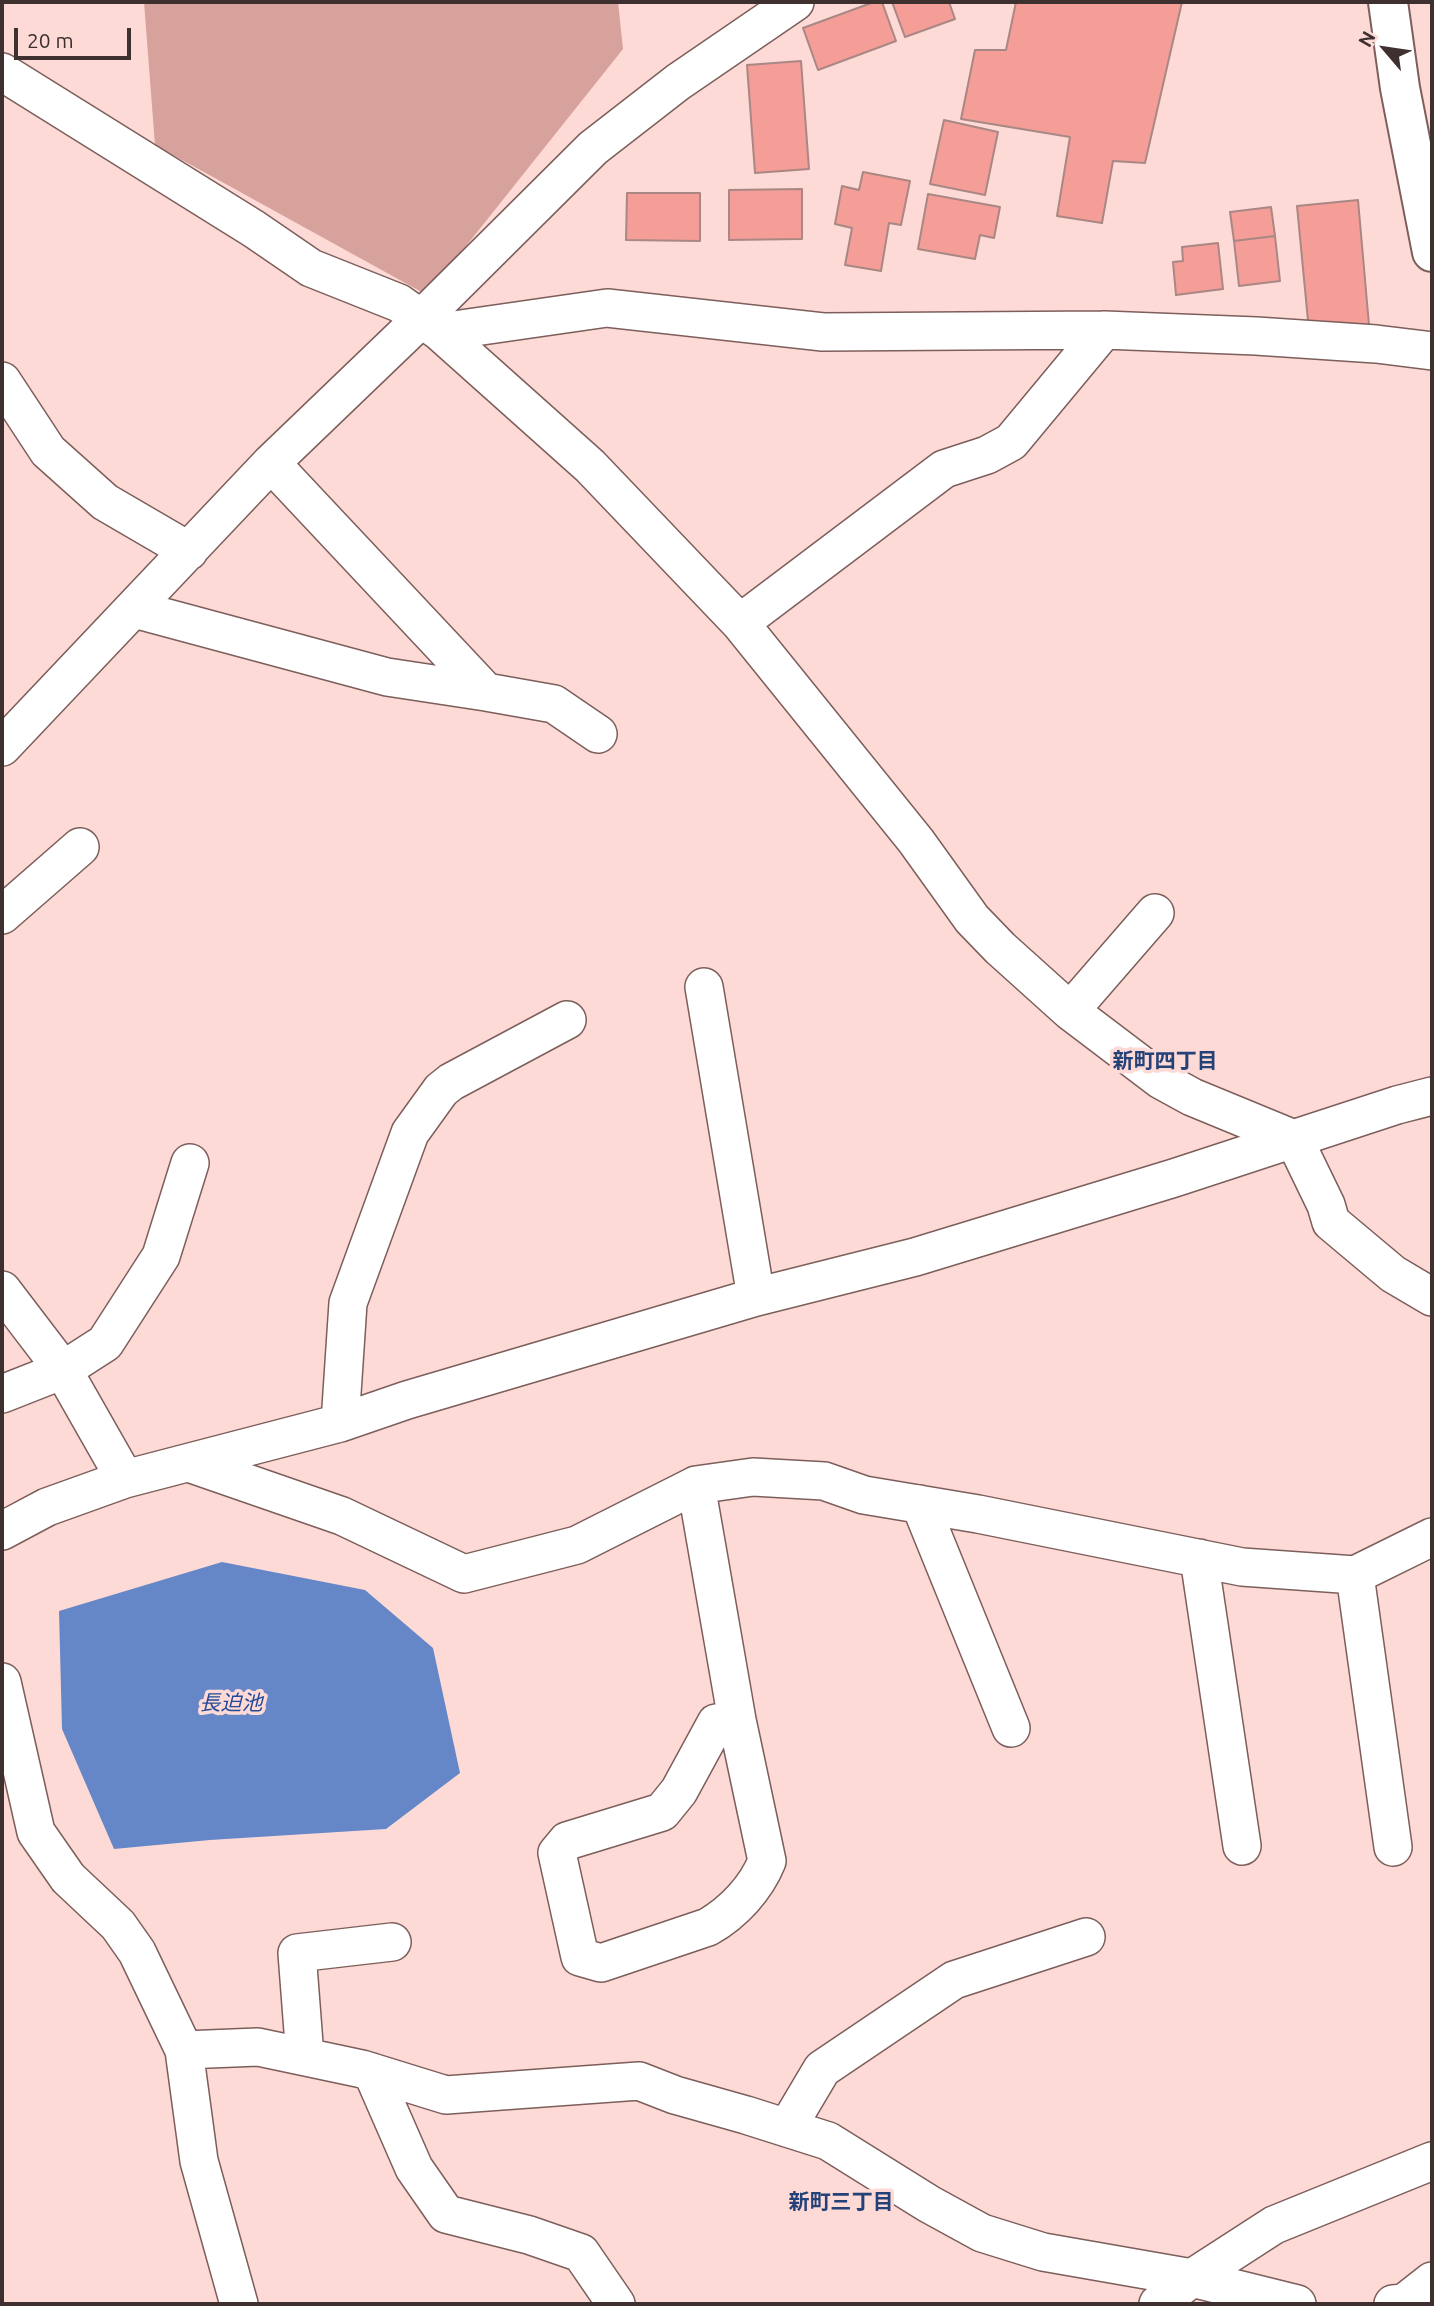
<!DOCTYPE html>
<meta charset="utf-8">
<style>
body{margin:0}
#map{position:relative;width:1434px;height:2306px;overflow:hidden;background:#fddad6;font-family:Ubuntu,sans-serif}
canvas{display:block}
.frame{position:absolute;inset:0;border:4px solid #3d302f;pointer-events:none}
.north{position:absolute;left:1350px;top:14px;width:70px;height:70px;-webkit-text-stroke:5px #fddad6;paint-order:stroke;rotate:299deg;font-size:19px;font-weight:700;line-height:28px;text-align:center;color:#3d302f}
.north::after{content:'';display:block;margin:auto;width:24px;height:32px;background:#3d302f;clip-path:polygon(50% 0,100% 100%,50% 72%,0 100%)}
.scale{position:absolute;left:14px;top:28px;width:117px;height:32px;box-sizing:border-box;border:4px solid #3d302f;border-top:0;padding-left:9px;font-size:21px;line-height:24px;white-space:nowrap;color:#3d302f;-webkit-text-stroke:5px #fddad6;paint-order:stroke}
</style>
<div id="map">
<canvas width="1434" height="2306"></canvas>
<div class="frame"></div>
<div class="north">N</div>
<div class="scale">20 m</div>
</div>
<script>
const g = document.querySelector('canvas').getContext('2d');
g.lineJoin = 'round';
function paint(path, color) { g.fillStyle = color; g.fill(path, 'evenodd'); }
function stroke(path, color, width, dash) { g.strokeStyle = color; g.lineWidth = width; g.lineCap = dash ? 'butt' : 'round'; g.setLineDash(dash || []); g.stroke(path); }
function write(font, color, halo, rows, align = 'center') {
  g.font = font + ' Ubuntu,"Noto Sans JP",sans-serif'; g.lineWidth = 7; g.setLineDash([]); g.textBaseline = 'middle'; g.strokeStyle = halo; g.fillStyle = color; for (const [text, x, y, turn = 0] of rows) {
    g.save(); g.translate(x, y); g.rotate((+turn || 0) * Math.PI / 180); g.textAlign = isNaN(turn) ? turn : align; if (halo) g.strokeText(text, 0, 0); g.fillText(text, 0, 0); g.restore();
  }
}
paint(new Path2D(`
 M144 2H618L623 49 427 295 155 145Z`), '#d7a19c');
paint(new Path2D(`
 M222 1562 365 1590 433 1648 460 1773 386 1829 210 1840 114 1849 62 1729 59 1611Z`), '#6587c7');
const building = new Path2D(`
 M874 2H882L896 41 818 70 803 28Z
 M892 2H949L955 19 905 37Z
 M1016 2H1182L1145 163 1113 161 1102 223 1057 216 1070 137 961 119 975 50H1006Z
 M801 61 809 169 755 173 747 65Z
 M944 120 998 132 985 195 930 184Z
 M863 172 910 181 901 225 889 223 881 271 845 265 852 228 835 224 842 186 859 190Z
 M802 189V239L729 240V190Z
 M627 193H700V241L626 240Z
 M928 194 1000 207 994 238 980 235 975 259 918 249Z
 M1358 200 1369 325 1309 331 1297 206Z
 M1271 207 1275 236 1234 241 1230 212Z
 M1275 236 1280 281 1239 286 1234 241Z
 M1218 243 1223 289 1176 295 1173 262 1183 261 1182 247Z`);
paint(building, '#f59e97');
stroke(building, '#a88784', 2);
const minor = new Path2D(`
 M2 72 254 229 311 268 399 303 440 332 590 466 740 623 916 841 972 919 1000 948 1070 1011 1161 1080 1192 1097 1294 1139 1326 1205 1331 1222 1393 1274 1432 1297
 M440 332 607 308 823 332 1104 330 1256 336 1376 344 1432 351
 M2 381 48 451 105 502 189 551
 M134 609 387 677 486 692 271 463
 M740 623 944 469 987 455 1011 442 1104 330
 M486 692 554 704 598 734
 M2 747 271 463 421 319 593 148 678 82 795 2
 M2 915 80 847
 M704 987 756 1297
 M1070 1011 1155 913
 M2 1290 63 1370 105 1343 161 1256 190 1163
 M2 1394 63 1370 125 1479
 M340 1423 348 1303 410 1133 441 1090 451 1082 567 1020
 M189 1463 342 1516 464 1574 577 1545 696 1485 753 1477 824 1481 864 1495 978 1514 1242 1567 1355 1575 1432 1537
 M696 1485 737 1720 767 1861C756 1888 734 1912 708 1927L601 1963 580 1957 557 1853 567 1841 662 1812 679 1791 716 1723 737 1720
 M920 1504 1011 1728
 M2 1531 47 1507 125 1479 340 1423 407 1400 756 1297 915 1257 1174 1178 1397 1105 1432 1096
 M1199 1558 1242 1846
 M1355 1575 1393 1847
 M2 1682 36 1832 68 1878 118 1925 137 1952 184 2050 258 2047 362 2069 446 2095 639 2081 675 2095 746 2115 828 2141 929 2204 982 2233 1043 2252 1192 2278 1297 2304
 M184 2050 199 2161 239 2304
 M305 2057 297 1953 392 1942
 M372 2072 414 2168 446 2214 529 2235 581 2253 616 2304
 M787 2128 822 2069 954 1980 1086 1937
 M1158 2304 1192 2278 1274 2225 1432 2161
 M1393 2304 1404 2303 1432 2281`);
const tertiary = new Path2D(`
 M1388 2 1400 88 1432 252`);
stroke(minor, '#7c5e5b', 40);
stroke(tertiary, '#7c5e5b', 42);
stroke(minor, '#fff', 37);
stroke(tertiary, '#fff', 38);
write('bold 21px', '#244178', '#fddad6', [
 ["新町四丁目",1165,1061],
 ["新町三丁目",841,2202]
]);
write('italic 21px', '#234a98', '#fddad6', [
 ["長迫池",231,1703]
]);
</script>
